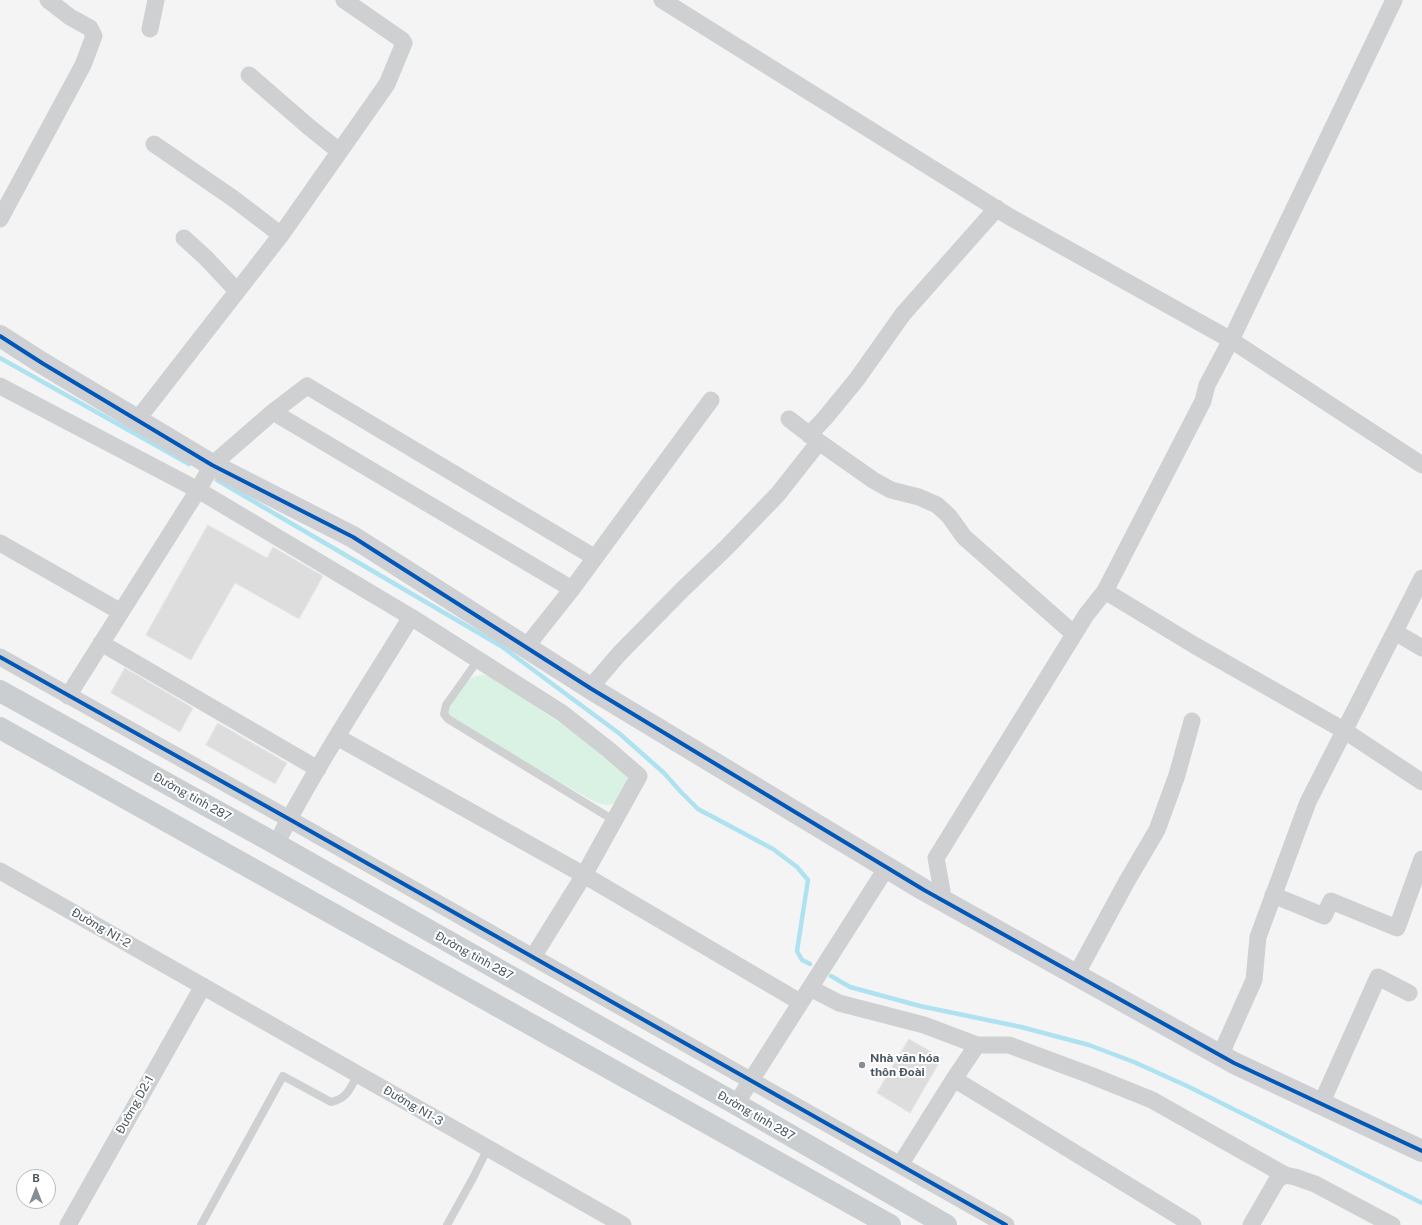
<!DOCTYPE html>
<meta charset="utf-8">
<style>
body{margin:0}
#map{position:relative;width:1422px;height:1225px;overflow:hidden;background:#f4f4f4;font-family:"Public Sans",sans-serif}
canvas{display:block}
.north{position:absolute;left:16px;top:1169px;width:40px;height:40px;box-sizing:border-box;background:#fff;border:1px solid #b7bbc0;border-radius:50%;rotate:0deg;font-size:11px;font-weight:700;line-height:16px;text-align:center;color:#4a5661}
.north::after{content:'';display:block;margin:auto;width:14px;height:18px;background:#868d94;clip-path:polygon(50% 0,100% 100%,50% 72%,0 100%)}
</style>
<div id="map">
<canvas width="1422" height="1225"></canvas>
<div class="north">B</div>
</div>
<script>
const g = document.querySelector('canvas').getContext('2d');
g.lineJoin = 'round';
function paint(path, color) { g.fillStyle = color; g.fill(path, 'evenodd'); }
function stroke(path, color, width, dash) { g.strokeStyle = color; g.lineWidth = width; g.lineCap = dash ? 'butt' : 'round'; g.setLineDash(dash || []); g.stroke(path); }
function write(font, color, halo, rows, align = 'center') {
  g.font = font + ' "Public Sans",sans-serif'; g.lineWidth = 4; g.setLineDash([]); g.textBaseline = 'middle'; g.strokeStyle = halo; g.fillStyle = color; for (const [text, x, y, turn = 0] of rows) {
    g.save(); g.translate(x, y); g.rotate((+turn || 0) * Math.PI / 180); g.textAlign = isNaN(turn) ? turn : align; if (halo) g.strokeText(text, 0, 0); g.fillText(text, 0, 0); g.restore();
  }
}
paint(new Path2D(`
 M483 675 492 677 579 736 627 775V783L615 803 608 805 597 803 453 723 446 711C456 694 462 677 483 675Z`), '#d9f2e3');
stroke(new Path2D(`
 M0 358 189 464
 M217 480 501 646 620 734 664 773 681 792 698 809 773 849 797 867 808 880 797 951 802 960 810 964
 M831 976 850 987 920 1006 1021 1027 1089 1045 1134 1062 1187 1086 1422 1203`), '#aee2f0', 4.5);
const building = new Path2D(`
 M208 525 267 558 273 547 323 576 299 619 235 583 191 660 146 635Z
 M125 668 193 708 180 732 111 693Z
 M218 723 287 763 275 784 206 745Z
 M909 1039 942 1058 910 1113 877 1093Z`);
paint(building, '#ddddde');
stroke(building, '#e5e6e7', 1);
stroke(new Path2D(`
 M478 660 446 705 444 714 448 719 615 821
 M201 1225 283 1076 331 1102C348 1098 350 1088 358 1074
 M447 1225 473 1178 488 1148`), '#ced0d2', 8);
stroke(new Path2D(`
 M662 0 1010 217 1231 340 1422 465
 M150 29 156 0
 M249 75 309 127 339 151
 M154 144 234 199 281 235
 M0 219 83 65 94 36 90 28 70 17 48 0
 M184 238 206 258 237 291
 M0 386 198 490 411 617C365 692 316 766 276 844
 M273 412 572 589
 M789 419 819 442 873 480 891 490 919 497 937 505 949 516 964 537 1074 634
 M137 420 281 235 387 84 404 43 402 40 344 0
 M809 435 825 418 857 379 903 314 997 208
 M0 543 121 612
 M1105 591 1194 645 1345 731 1422 782
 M411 617 562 713 609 750 639 776 584 875 533 957
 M1395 632 1422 648
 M101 643 318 769
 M526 647 572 589 711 400
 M0 657 289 819 1006 1225
 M590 688 619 654 683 589 726 548 778 494 819 442
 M68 696 198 490 212 465 273 412 307 386 594 557
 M337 737 584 875 800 1002
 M0 871 623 1225
 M1273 895 1324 916 1331 901 1397 928 1422 859
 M939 898 942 891 936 858 1086 615 1105 591 1203 401 1207 385 1231 340 1394 0
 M1076 975 1127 881 1157 830 1177 775 1192 721
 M810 988 839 1003 924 1025 977 1045
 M1220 1056 1254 980 1258 937 1308 802 1422 578
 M954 1079 1193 1225
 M736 1104 887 867
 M1321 1104 1378 977 1409 993
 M900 1165 954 1079 977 1045H1009L1090 1075 1152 1100 1285 1175
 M68 1225 203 986
 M1251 1225 1277 1180 1285 1175 1295 1177 1315 1184 1392 1225`), '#ced0d2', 17);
stroke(new Path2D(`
 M0 336 42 363 212 465 353 537 590 688 924 890 1234 1063 1422 1151`), '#ced0d4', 22);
stroke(new Path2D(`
 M0 691 276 844 736 1104 946 1225
 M0 728 890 1225`), '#caced1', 22);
stroke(new Path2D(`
 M0 336 42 363 212 465 353 537 590 688 924 890 1234 1063 1422 1151
 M0 657 289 819 1006 1225`), '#0057b8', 4);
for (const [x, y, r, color] of [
 [862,1065,4,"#868d94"]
]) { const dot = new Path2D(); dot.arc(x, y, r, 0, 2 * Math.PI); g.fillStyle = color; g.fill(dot); stroke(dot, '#fff', 1.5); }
write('12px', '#4a5661', '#fff', [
 ["Đường tỉnh 287",192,797,29],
 ["Đường N1-2",101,928,30],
 ["Đường tỉnh 287",474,956,29],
 ["Đường D2-1",135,1105,-61],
 ["Đường N1-3",413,1106,30],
 ["Đường tỉnh 287",756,1116,30]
]);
write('bold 12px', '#4a5661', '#fff', [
 ["Nhà văn hóa",870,1058],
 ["thôn Đoài",870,1072]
], 'left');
</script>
